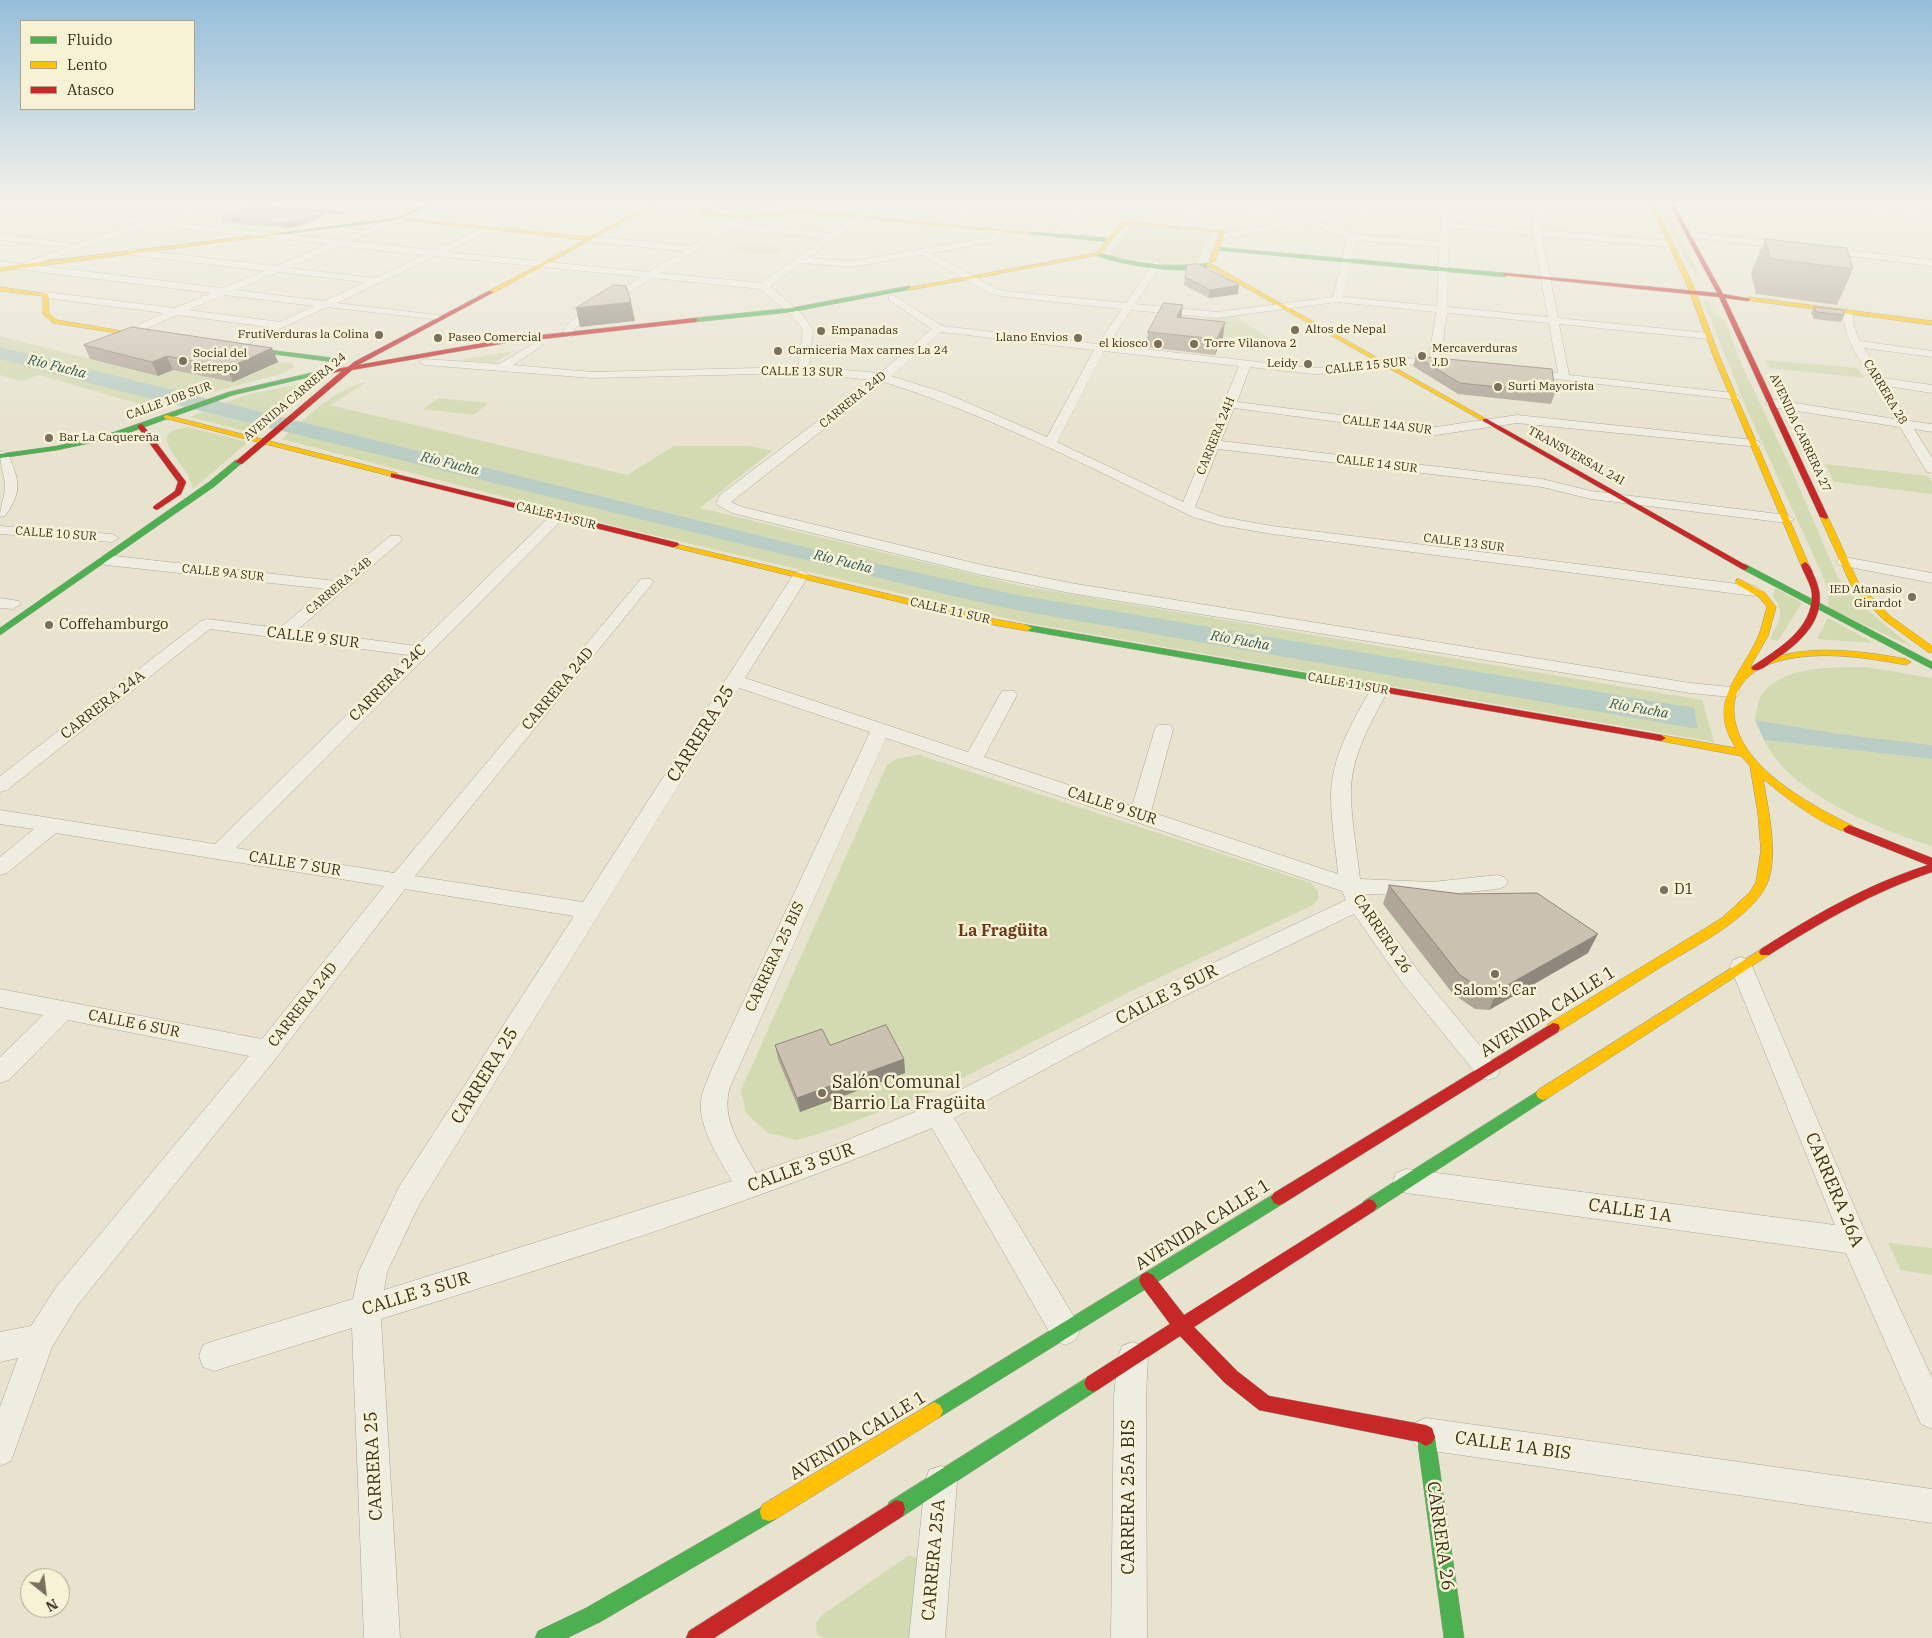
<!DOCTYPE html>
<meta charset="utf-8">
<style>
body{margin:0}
#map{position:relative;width:1932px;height:1638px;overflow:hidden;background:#e7e3cf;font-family:"IBM Plex Serif",serif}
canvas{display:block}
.legend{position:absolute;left:20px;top:20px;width:175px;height:90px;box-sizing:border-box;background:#f7f2d5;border:1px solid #aca48c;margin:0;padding:6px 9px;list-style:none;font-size:15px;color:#3c301e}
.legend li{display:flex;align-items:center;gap:10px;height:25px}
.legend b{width:25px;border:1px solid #aca48c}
.north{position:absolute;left:20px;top:1568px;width:50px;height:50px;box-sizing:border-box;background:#f7f2d5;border:1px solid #aca48c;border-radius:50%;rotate:151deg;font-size:14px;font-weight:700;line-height:20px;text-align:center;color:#3c301e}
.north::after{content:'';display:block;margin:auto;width:18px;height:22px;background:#786f5c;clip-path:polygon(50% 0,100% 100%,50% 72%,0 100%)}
</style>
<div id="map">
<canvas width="1932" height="1638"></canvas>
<ul class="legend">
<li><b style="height:6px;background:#4caf50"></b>Fluido</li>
<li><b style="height:6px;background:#ffc107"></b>Lento</li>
<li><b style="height:6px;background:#c62828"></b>Atasco</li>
</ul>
<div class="north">N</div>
</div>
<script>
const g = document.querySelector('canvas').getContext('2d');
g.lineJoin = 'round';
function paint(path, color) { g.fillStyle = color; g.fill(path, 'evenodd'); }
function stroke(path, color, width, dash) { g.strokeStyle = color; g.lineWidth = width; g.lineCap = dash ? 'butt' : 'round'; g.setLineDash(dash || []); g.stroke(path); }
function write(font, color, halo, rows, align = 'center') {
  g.font = font + ' "IBM Plex Serif",serif'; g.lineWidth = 5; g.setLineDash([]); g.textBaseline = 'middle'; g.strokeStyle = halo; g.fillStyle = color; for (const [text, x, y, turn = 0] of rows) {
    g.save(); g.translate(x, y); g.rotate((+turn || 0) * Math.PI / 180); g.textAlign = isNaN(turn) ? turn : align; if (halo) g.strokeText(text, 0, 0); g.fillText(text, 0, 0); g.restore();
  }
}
paint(new Path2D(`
 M1658 203H1663L1701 277 1689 267Z
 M1131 225 1213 232 1197 264 1109 257Z
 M743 244 784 248 772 255 731 251Z
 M1703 300 1708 301 1713 311 1726 322 1741 363 1793 473 1838 578 1867 610 1912 647 1828 608V590L1822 574 1745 405Z
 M1235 316 1270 339 1258 340 1203 335 1209 317Z
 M0 336 158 376 173 370 278 362 291 363 294 367 284 373 209 393 161 410 39 375 21 381 0 375Z
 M515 351 494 363 459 360Z
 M1764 360 1857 368 1864 378 1770 368Z
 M315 381 257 434 190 417 245 395Z
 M368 381 330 405 627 475 674 446H750L772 451 700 508 1021 586 1702 700 1714 742 1027 623 615 526 282 439C309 415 332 391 368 381Z
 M439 398 489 403 473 415 423 409Z
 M187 427 248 442 193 489C189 467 169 457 166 437L173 430Z
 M1825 464 1928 476 1932 483V494L1834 482Z
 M1775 588 1802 603 1778 641 1770 639C1778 622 1787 613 1773 597Z
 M1828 618 1874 643 1817 639Z
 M1867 667 1932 678V745L1840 734 1755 720C1757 713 1757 700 1762 694 1786 664 1832 668 1867 667Z
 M1764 740 1932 759V846C1877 828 1791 795 1764 740Z
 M919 755 1311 883 1318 891 1319 898 1313 905 1137 988 951 1084 837 1128 797 1140 768 1133 746 1113 741 1090 887 765 896 759Z
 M1888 1243 1932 1248V1275L1901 1270Z
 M908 1556 916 1557 918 1561 910 1638H825L817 1634 816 1623 822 1615Z`), '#d3d9b1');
paint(new Path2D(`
 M0 347 825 552 1017 595 1694 708 1698 729 1016 610 948 595 100 386 0 359Z
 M1755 720 1840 734 1932 745V759L1764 740Z`), '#bacdc4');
const street = new Path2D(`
 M197 203H209L161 221 338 240 396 216 400 219 399 221 350 241 434 250 536 203H547L446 252 649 272 683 251 591 242 587 239 591 236 691 246 743 214 747 217 738 224 831 233 873 203H882L809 258 851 261 987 238 1002 227 1006 230 993 242 932 253 997 289 1004 291 1126 303 1154 262 1157 261 1162 264 1135 304 1217 312 1333 297 1347 238 1304 223 1223 239 1219 236 1220 234 1295 220 1276 213 1199 207 1185 229 1182 230 1178 227 1191 206 1181 203H1215L1277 208 1305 218 1384 203H1402L1315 221 1353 234 1440 242 1441 211 1427 203H1438L1448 208 1449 223 1533 230 1532 207 1536 205 1540 207 1541 230 1671 241 1676 244 1671 247 1542 236 1558 318 1709 333 1714 336 1709 339 1559 324 1569 375 1734 393 1740 397 1738 400 1521 375 1519 373 1525 370 1558 373 1549 323 1447 313 1440 360 1445 361V365L1397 364 1348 373 1313 374 1250 367 1237 402 1436 427 1517 415 1754 440 1759 441 1760 444 1759 447 1517 423 1436 435 1234 408 1221 441 1542 479 1591 491 1787 515 1794 519 1787 523 1591 499 1542 487 1218 449 1195 507 1222 517 1272 526 1754 586 1762 591 1754 596 1272 534 1220 525 1193 517C1091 468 992 416 884 382L731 502 742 507 982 565 1070 583 1690 683 1731 687 1737 688 1740 692 1737 696 1731 697 1690 693 1070 593 982 575 732 513 716 504 720 495 872 380 803 373 592 378 425 365 419 362 425 359 499 364 538 341 542 342V346L513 365 592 372 798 367 803 330 794 318 761 289 652 278 580 324 574 330 573 336 569 337 564 334V329L572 320 641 277 436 256 337 303 437 315 442 318 441 320 327 307 234 350 229 347 230 345 269 327 177 315 130 336 126 335V331L164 313 46 298 41 295 46 292 175 308 211 293 0 267V261L20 264 67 247 0 240V234L75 244 137 223 0 208V204L148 220ZM150 225 328 244 276 266 131 249 126 252 131 255 265 271 222 288 33 265ZM1449 228 1533 235 1548 317 1447 307ZM731 229 824 238 762 283 660 273ZM1356 240 1439 247 1437 306 1343 297ZM340 246 424 255 375 278 288 268ZM922 255 989 293 1000 296 1122 309 1098 344 942 326 893 295 889 296V300L932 329 880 373 809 367 813 330 802 314 770 286 802 263 851 267ZM278 272 365 282 324 301 235 290ZM224 295 314 306 280 322 188 310ZM1337 302 1436 312 1429 359 1397 358 1348 367 1313 368 1108 345 1131 310 1217 318ZM941 332 1094 350 1047 437 945 393 891 376ZM1104 351 1239 366 1183 502 1057 442Z
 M234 203 298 206 302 209 298 212 238 205Z
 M966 203H975L949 227H943V223Z
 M1077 203H1086L1057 237H1051V233Z
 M1807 203H1835L1932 213V219L1811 205Z
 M1687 232 1788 243 1793 246 1788 249 1684 237V233Z
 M1822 247 1932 260V266L1819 252 1817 250Z
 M1848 309 1853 312 1854 327 1860 341 1932 351V357L1864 348 1883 378 1932 385V393L1887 386 1909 421 1932 424V432L1914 429 1932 458V473L1927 472 1900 427 1771 407 1765 403 1771 399 1895 419 1875 384 1870 381 1872 379C1858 357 1844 338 1843 312Z
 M2 451 9 455C19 483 23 490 5 516L0 517C0 505 6 494 5 485 4 473 0 465 0 452Z
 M558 512 563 513 565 516 563 519 236 848 394 873 641 579H651L654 582 651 585 415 876 583 902 793 575 801 570 809 575 745 678 968 752 1002 691H1014L1017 695 984 757 1132 806 1155 729 1158 725H1170L1173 729 1151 812 1338 874C1336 849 1331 823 1331 797 1331 758 1352 722 1371 689L1374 685H1386L1389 689C1371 722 1349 759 1351 798 1352 825 1357 852 1360 879L1432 882 1497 875 1504 877 1508 882 1504 887 1497 889 1432 896 1364 894 1419 972 1500 1070 1497 1077 1488 1080 1479 1077 1403 984 1354 914 1155 1010 954 1118 1076 1320 1080 1330 1076 1340 1065 1345 1054 1340 932 1128C753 1203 567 1261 381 1319L400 1638H364L352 1328 214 1371 203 1367 199 1356 203 1345 214 1341 353 1299 359 1271 399 1187 574 916 405 889 277 1057 77 1306 52 1347 11 1461 0 1466V1407L18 1358 0 1362V1332L31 1326 57 1286 249 1056 68 1020 9 1080 0 1083V1057L43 1015 0 1007V989L262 1039 384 886 56 833 7 873 0 875V857L34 829 0 824V810L215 844 408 655 210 629 7 790 0 792V776L201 621 207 619 280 628 326 589 106 565 101 563 98 560 101 557 106 555 336 581 390 536H400L402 539 400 542 297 630 417 646 553 513ZM739 688 870 732 713 1066C709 1077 703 1088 701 1100 698 1127 719 1158 732 1181L384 1290 387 1272 419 1205ZM886 738 1342 891 1346 900 1139 998 929 1106 828 1148 756 1173C741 1146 720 1119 730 1087Z
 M0 526 112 534 119 538 112 542 0 534Z
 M1844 557 1932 573V583L1839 565 1836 562 1839 559Z
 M0 598 19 601 21 604 13 609 0 608Z
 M1741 957 1749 960 1752 966 1868 1239 1932 1378V1429L1921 1424 1846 1253 1406 1193 1396 1189 1393 1181 1396 1173 1406 1169 1835 1225 1730 966 1733 960Z
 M1133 1342 1144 1346 1148 1357 1146 1396 1147 1638H1111L1114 1396 1118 1357 1122 1346Z
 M1426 1418 1932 1489V1523L1426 1450 1415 1445 1410 1434 1415 1423Z
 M941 1466 953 1470 957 1482 945 1638H909L925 1482 929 1470Z`);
const fast = new Path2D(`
 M430 203H436L396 220 276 235 274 234 395 218Z
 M298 208 341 212 343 213 341 214 296 210Z
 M1030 232 1109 238 1112 240 1109 242 1028 234Z
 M1217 247 1505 273 1508 275 1505 277 1215 250Z
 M1097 252C1134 264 1170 268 1209 263L1212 265C1189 277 1120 265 1095 255Z
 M910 286 912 289 791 312 695 322 692 320 695 318 791 308Z
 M237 346 341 359 344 361 341 363 235 349 234 348Z
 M316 372 318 373V375L233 395 114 438 57 450 0 458V454L57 446 109 434 229 392Z
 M236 460 243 462 215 486 0 635V628L209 482Z
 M1745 564 1932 662V669L1742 569 1741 567Z
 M1027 625 1374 685 1379 688 1374 691 1024 630V626Z
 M1543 1088 1548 1090 1550 1094 1548 1098 1374 1211 1369 1213 1364 1211 1361 1206 1364 1201Z
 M1279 1191 1284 1193 1287 1198 1284 1203 940 1417 934 1420 928 1417 925 1411 928 1405Z
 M1093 1374 1099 1377 1102 1383 1099 1389 903 1516 896 1518 889 1516 887 1509 889 1502Z
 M1426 1428 1432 1431 1435 1437 1464 1638H1444L1417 1437 1420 1431Z
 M769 1503 776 1505 778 1512 776 1519 600 1622 567 1638H535L538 1631 586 1608Z`);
const slow = new Path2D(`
 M653 203H659L491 294 489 291 585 240 397 219 399 218 589 237Z
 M714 203H719L706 212 743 216 798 210 1032 233 1030 234 798 212 743 218 699 214V212Z
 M1650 203H1654L1693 285 1720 358 1809 565 1808 567 1805 568 1801 565 1714 358 1687 285Z
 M1133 222 1225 231 1215 261 1212 263 1209 261 1220 232 1133 224 1124 225 1099 255 910 290 907 288 1096 253 1121 223Z
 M278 233 276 235 0 271V267Z
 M1207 264H1211L1488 420 1483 421 1207 266Z
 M0 287 48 294 49 314 57 320 158 337 155 339 53 323 43 314V296L0 291Z
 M1748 297 1932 321V325L1746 300Z
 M166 415 397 473 398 475 394 477 164 418V416Z
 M1821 515 1828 517 1859 584 1890 616 1932 646V653L1928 652 1884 620 1852 587 1820 517Z
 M672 543 994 619 1027 625 1032 628 1027 631 994 625 672 547Z
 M1739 579 1765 593 1776 607 1768 636 1750 667C1797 642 1856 650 1906 659L1911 662 1906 665C1863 657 1812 649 1770 664 1751 671 1736 685 1734 705 1730 763 1809 804 1853 826L1855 829 1849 833C1821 825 1785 797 1763 779 1768 808 1779 856 1767 884 1751 919 1693 947 1661 967 1627 989 1592 1010 1558 1032L1553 1033 1548 1032 1546 1028 1548 1024 1722 918 1750 892 1756 882 1761 850 1758 814 1750 766 1741 756 1661 741 1656 738 1661 735 1736 748C1706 703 1740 676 1758 637 1762 627 1764 617 1767 607L1759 597 1736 584V580Z
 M1765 947 1769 949 1771 952 1769 955 1548 1098 1543 1100 1538 1098 1536 1094 1538 1090Z
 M934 1402 940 1405 943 1411 940 1417 776 1519 769 1521 762 1519 760 1512 762 1505Z`);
const jam = new Path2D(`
 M1669 203H1673L1723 294 1751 299 1748 301 1725 298 1828 517 1827 519 1820 517 1719 297 1502 275 1505 273 1717 293Z
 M489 291 494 292 358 365 506 339 695 318 698 320 695 322 506 343 352 370 242 464 235 462 342 371 316 376 314 375V373L348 367 354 362Z
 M1483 419H1487L1749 567 1745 570 1742 569 1483 421Z
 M141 424 143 425 186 482 181 494 157 510 153 508 154 506 175 491 178 482 137 426Z
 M391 473 678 543 679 545 675 547H672L391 477Z
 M1805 562C1811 565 1812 572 1815 578 1831 614 1804 640 1776 659 1769 663 1761 672 1753 670L1751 668 1753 666C1778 649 1813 629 1812 594 1811 584 1804 574 1801 565Z
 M1374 685 1661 735 1666 738 1661 741 1371 690 1369 688Z
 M1849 825 1932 858V872C1873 892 1821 922 1769 955H1761L1759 952 1761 949C1814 915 1868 884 1928 865L1845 832 1843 829Z
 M1553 1023 1558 1024 1560 1028 1558 1032 1284 1203 1279 1205 1274 1203 1271 1198 1274 1193Z
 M1369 1199 1374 1201 1377 1206 1374 1211 1194 1327 1237 1371 1269 1396 1426 1425 1432 1428 1435 1437 1432 1443 1426 1446 1419 1442 1259 1410 1225 1383 1180 1336 1099 1389 1093 1392 1087 1389 1084 1383 1087 1377 1170 1324 1141 1285 1139 1280 1141 1275 1147 1272 1153 1275 1184 1315Z
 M896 1500 903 1502 905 1509 903 1516 714 1638H686L689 1631Z`);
stroke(street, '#aca798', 1);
stroke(fast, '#9c9788', 1);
stroke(slow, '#9c9788', 1);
stroke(jam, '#9c9788', 1);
paint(street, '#efece1');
paint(fast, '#4caf50');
paint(slow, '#ffc107');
paint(jam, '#c62828');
paint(new Path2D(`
 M717 203H787V205L743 211 718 209Z
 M323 216 299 226 286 228 223 222 221 218Z
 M1765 239 1853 269 1837 305 1756 294 1751 273Z
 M1185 277 1238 294 1209 298 1184 285Z
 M1814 307 1844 315 1841 322 1814 319 1811 313Z
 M1181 318 1223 337 1215 355 1146 347 1148 332Z
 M84 345 272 348 278 362 233 382 173 370 158 376 90 359Z
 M1416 356 1555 393 1551 404 1458 394 1413 366Z
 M1389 885 1588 953 1489 1010 1475 1009 1453 994 1383 904Z
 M775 1045H830L904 1059 905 1073 800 1112 778 1059Z`), '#afa697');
paint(new Path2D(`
 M742 203H787V205L743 211Z
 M322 212 323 216 299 226 286 228 284 223Z
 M1239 285 1238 294 1209 298 1210 290Z
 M631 302 635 321 580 327 576 308Z
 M1183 305 1181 320 1177 317Z
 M1225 322 1223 337 1215 355 1217 339Z
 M272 348 278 362 233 382 228 368Z
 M167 356 173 370 158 376 152 362Z
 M1598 934 1588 953 1489 1010 1497 991Z
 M904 1059 905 1073 800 1112 797 1098Z`), '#8e877b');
const building = new Path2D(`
 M256 205 322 212 297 222 284 223 221 218Z
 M1765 239 1847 248 1853 269 1771 259Z
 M1198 264 1239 285 1210 290 1185 277 1187 265Z
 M614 285 626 286 631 302 576 308Z
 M1164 303 1183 305 1177 317 1225 322 1217 339 1148 332Z
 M1814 307 1843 310 1844 315 1817 312Z
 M132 327 272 348 228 368 167 356 152 362 84 345Z
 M1416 356 1552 369 1555 393 1460 383Z
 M1389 885 1461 894 1537 893 1598 934 1497 991 1483 990 1460 975Z
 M886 1025 904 1059 797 1098 775 1045 822 1029 830 1045Z`);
paint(building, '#cbc1b0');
stroke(building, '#8e877b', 1);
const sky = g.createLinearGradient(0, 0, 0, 432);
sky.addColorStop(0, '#95beda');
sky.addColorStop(0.47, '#f4f2e9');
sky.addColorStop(1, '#f4f2e900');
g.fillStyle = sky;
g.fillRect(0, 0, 1932, 432);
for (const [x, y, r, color] of [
 [1295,330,5,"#786f5c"],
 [821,331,5,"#786f5c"],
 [379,335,5,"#786f5c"],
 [438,338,5,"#786f5c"],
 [1078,338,5,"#786f5c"],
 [1158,344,5,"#786f5c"],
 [1194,344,5,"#786f5c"],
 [778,351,5,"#786f5c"],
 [1422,356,5,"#786f5c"],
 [183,361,5,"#786f5c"],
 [1308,364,5,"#786f5c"],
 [1498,387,5,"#786f5c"],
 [49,438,5,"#786f5c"],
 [1912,597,5,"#786f5c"],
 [49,625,5,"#786f5c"],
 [1664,890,5,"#786f5c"],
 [1495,974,5,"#786f5c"],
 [822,1093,5,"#786f5c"]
]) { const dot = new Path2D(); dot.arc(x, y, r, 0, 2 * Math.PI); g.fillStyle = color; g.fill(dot); stroke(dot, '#f7f2d5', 2); }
write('12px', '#3c301e', '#f7f2d5', [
 ["Altos de Nepal",1305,330],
 ["Empanadas",831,331],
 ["FrutiVerduras la Colina",369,335,"right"],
 ["Paseo Comercial",448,338],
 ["Llano Envios",1068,338,"right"],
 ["el kiosco",1148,344,"right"],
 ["Torre Vilanova 2",1204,344],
 ["Mercaverduras",1432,349],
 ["J.D",1432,363],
 ["Carniceria Max carnes La 24",788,351],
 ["Social del",193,354],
 ["Retrepo",193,368],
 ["Leidy",1298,364,"right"],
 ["Surti Mayorista",1508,387],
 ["Bar La Caquereña",59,438],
 ["IED Atanasio",1902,590,"right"],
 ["Girardot",1902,604,"right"]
], 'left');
write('12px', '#3c301e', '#f7f2d5', [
 ["CALLE 15 SUR",1366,366,-6],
 ["CALLE 13 SUR",802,372,1],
 ["CARRERA 28",1885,392,59],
 ["AVENIDA CARRERA 24",295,397,-40],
 ["CARRERA 24D",853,400,-39],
 ["CALLE 10B SUR",169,401,-20],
 ["CALLE 14A SUR",1387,425,7],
 ["AVENIDA CARRERA 27",1800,433,65],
 ["CARRERA 24H",1216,436,-68],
 ["TRANSVERSAL 24I",1576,456,29],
 ["CALLE 14 SUR",1377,464,7],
 ["CALLE 11 SUR",556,516,14],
 ["CALLE 10 SUR",56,534,4],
 ["CALLE 13 SUR",1464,543,7],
 ["CALLE 9A SUR",223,573,6],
 ["CARRERA 24B",339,586,-40],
 ["CALLE 11 SUR",950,611,13],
 ["CALLE 11 SUR",1348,684,10]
]);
write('italic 14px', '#2d5a5d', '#f7f2d5', [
 ["Río Fucha",57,367,14],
 ["Río Fucha",450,464,14],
 ["Río Fucha",843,562,14],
 ["Río Fucha",1240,641,10],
 ["Río Fucha",1639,709,10]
]);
write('15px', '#3c301e', '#f7f2d5', [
 ["Coffehamburgo",59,625],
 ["D1",1674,890],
 ["Salom's Car",1495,991,"center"]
], 'left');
write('15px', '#3c301e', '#f7f2d5', [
 ["CALLE 9 SUR",313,638,7],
 ["CARRERA 24C",388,683,-45],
 ["CARRERA 24D",558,689,-50],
 ["CARRERA 24A",103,705,-38],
 ["CALLE 9 SUR",1112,806,18],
 ["CALLE 7 SUR",295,864,9],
 ["CARRERA 26",1382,934,56],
 ["CARRERA 25 BIS",775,957,-65],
 ["CARRERA 24D",303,1005,-52],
 ["CALLE 6 SUR",134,1024,11]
]);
write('bold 16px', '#6b361b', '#f7f2d5', [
 ["La Fragüita",1003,931]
]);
write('18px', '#3c301e', '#f7f2d5', [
 ["CARRERA 25",701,734,-58],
 ["CALLE 3 SUR",1167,995,-27],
 ["AVENIDA CALLE 1",1548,1012,-32],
 ["CARRERA 25",485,1076,-58],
 ["CALLE 3 SUR",801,1168,-20],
 ["CARRERA 26A",1834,1190,67],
 ["CALLE 1A",1630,1211,8],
 ["AVENIDA CALLE 1",1203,1225,-32],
 ["CALLE 3 SUR",416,1294,-17],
 ["AVENIDA CALLE 1",858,1436,-31],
 ["CALLE 1A BIS",1513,1446,8],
 ["CARRERA 25",374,1466,-93],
 ["CARRERA 25A BIS",1129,1497,-90],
 ["CARRERA 26",1440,1536,82],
 ["CARRERA 25A",934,1560,-85]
]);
write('18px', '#3c301e', '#f7f2d5', [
 ["Salón Comunal",832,1083],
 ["Barrio La Fragüita",832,1104]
], 'left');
</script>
